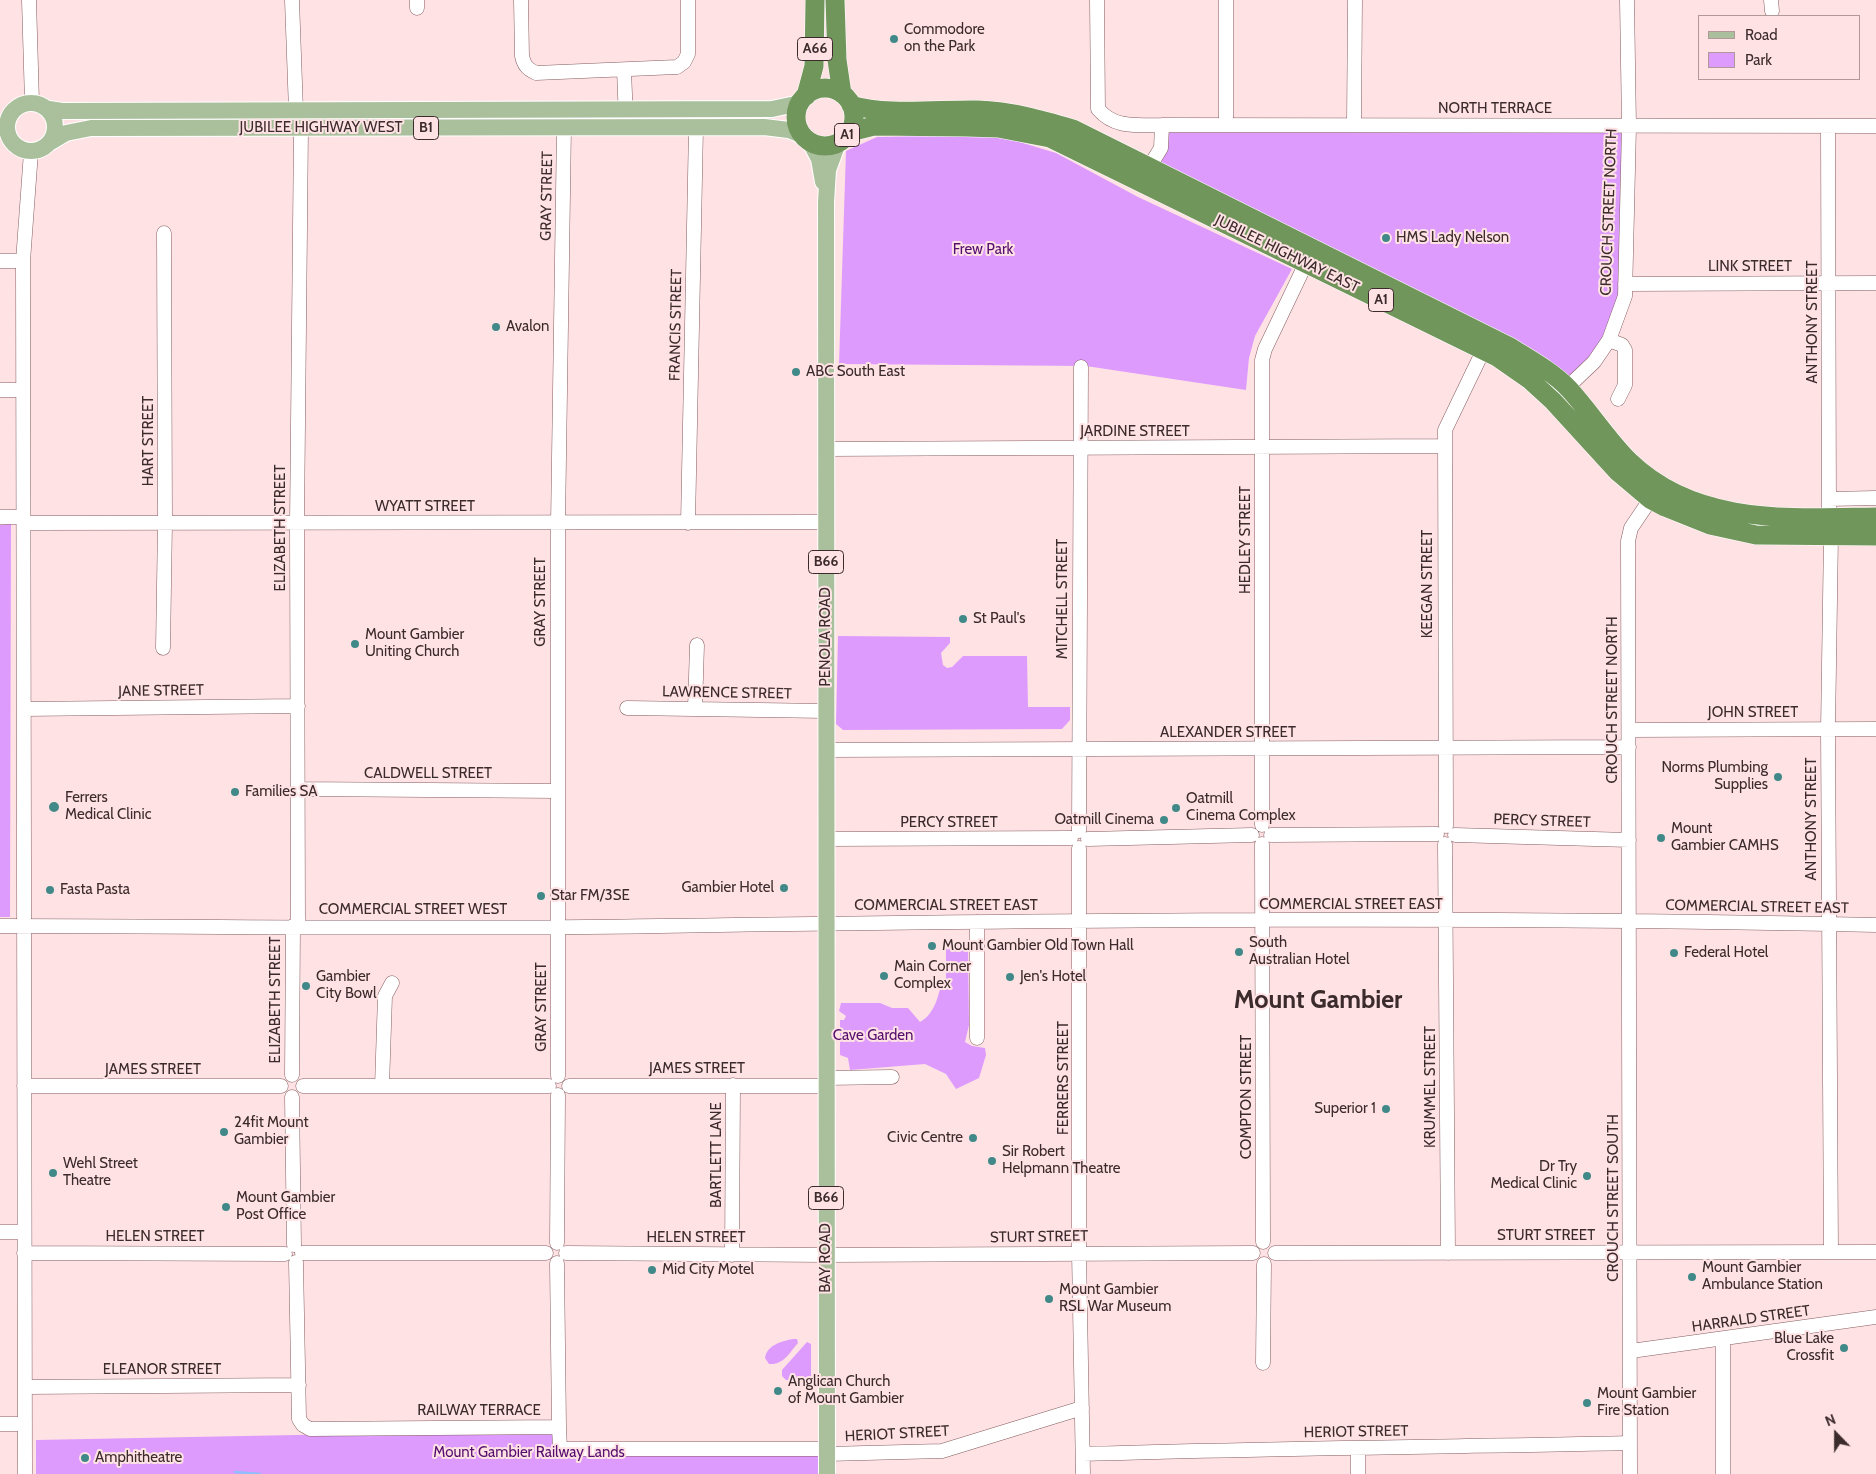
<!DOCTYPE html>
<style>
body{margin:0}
#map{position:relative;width:1876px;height:1474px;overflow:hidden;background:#ffe2e4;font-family:Cabin,sans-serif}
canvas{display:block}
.legend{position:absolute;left:1698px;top:15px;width:162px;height:65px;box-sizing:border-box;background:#ffe2e4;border:1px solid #b1999a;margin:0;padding:6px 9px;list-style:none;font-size:15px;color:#3c2b2c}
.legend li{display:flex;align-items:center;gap:10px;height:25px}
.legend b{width:25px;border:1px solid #b1999a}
.north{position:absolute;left:1811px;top:1409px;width:50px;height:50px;-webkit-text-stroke:4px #ffe2e4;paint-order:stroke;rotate:338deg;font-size:14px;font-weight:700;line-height:20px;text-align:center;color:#3c2b2c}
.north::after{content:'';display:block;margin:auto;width:18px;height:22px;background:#3c2b2c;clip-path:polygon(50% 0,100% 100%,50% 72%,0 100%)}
</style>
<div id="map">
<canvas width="1876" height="1474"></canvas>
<ul class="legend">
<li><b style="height:6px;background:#aac09d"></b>Road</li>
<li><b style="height:14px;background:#de9bfe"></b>Park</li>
</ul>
<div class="north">N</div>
</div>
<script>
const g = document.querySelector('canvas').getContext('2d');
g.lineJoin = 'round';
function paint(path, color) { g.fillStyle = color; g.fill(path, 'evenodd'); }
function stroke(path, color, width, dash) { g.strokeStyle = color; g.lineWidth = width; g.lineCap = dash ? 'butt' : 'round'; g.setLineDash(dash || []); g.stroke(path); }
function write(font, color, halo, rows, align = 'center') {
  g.font = font + ' Cabin,sans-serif'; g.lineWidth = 4; g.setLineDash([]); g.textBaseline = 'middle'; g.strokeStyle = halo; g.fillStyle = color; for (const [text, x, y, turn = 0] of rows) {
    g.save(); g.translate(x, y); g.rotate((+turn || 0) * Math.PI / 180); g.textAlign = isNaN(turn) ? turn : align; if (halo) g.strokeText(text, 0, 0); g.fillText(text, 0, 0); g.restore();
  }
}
paint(new Path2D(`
 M1165 129 1622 132 1621 300 1606 338 1569 381 1154 166Z
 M914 136H991L1013 140 1056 153 1138 197 1292 269 1255 336 1249 358 1246 390 1086 366 839 364 846 151 877 137Z
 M11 524 10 917H0V525Z
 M838 636 950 637V643L941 653 943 665 947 668 952 667 963 656H1027L1028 707H1070V720L1062 729 843 730 836 724Z
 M946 945H968L969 1025 965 1042 972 1046 985 1048 986 1055 979 1078 956 1089 946 1074 925 1064 850 1070 848 1058 840 1055V1020H844L846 1016 839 1011 841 1003H880L892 1008H908L920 1022C932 1016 937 1001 940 989L946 987Z
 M793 1339H797L798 1343C789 1353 784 1365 769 1364L765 1358C767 1345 782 1341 793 1339Z
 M807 1342 811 1344V1380H786L782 1376V1370Z
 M556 1430V1452H823L824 1474H36V1440Z`), '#de9bfe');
stroke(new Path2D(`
 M235 1472 260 1474`), '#8fbef9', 2.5);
const minor = new Path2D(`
 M29 0 32 102
 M292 0 296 111
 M417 0V8
 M521 0 522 56C524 65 527 69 536 73L677 67 684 62 688 54V0
 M1097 0 1098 109C1115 129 1137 125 1162 125
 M1771 0 1772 11
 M624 70 626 119
 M1354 124 1355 0
 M1226 125V0
 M1828 126 1829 518
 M1148 169 1161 148 1162 125 1876 126
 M0 261H23
 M1625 284 1876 283
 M1609 340 1622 345 1625 350V385L1618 399
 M0 390H23
 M1553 401 1594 362 1609 340 1625 296 1629 126 1627 0
 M826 449 1445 446
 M1829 499 1876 498
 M0 517H23
 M24 523 825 522
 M688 523 696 128
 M1831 536 1828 729 1831 1252
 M163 648 165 523 164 233
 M627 708 826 711
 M24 709 298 706
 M695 709 697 645
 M1629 730 1876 729
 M826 750 1629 747
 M298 789 558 791
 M1262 825V360L1265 349 1306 263
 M1446 826 1445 430 1483 351
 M1079 831 1081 367
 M1271 835 1437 834
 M1455 835 1629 840
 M826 839 1071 838
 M1088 839 1252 835
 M1262 844 1263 1242
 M1445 844 1448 1253
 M1079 848V1252L1083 1474
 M0 926C220 926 440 930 660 926 1065 920 1471 916 1876 925
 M298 926 297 523 301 129
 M977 1038V922
 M292 1075 293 926
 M558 1076V523L564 127
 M826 1078 892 1077
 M24 1086H281
 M303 1086H549
 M382 1086 385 996 392 983
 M569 1086H826
 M292 1097 294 1245
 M0 1232H24
 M557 1243 558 1095
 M24 1253 285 1254
 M302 1253H546
 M566 1253 826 1255 1253 1253
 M1275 1253 1876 1252
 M732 1255 733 1085
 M296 1262 299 1419 303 1425 310 1429 559 1427 560 1449H827
 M557 1263 559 1427
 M1723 1339V1474
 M1631 1351 1876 1317
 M1263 1363 1264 1264
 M25 1387 299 1385
 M0 1424H25
 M1358 1450V1474
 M827 1454 942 1451 1082 1408
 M1083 1454C1265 1448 1448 1447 1630 1443
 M25 1474 23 261 31 152
 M1630 1474 1628 541 1631 528 1656 491`);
const major = new Path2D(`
 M7 127a24 24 0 1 1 48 0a24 24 0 1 1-48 0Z
 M49 109 62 111 772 109 800 103
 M51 142 66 133 91 128 764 127 789 130 803 136
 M810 142 819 159 823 182
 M827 1474 826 202 828 170 838 143`);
const highway = new Path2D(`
 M835 0 837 60 842 94
 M796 117a29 29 0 1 1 58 0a29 29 0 1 1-58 0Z
 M806 96 814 66 815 0
 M851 105C886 116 941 109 978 110 1011 111 1042 120 1073 129L1510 347C1529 359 1553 372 1569 389 1590 412 1607 439 1629 461 1696 526 1790 518 1876 517
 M850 132 874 126 965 127 998 128 1050 138 1497 357 1530 380 1553 401 1618 472 1650 499 1665 507 1710 525 1756 535 1876 536`);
stroke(minor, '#855d60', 15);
stroke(major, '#fff', 18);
stroke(highway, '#fff', 20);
stroke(minor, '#fff', 14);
stroke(major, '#aac09d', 16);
stroke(highway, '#71965c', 19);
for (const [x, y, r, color] of [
 [894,39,5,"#408988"],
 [1386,238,5,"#408988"],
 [496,327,5,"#408988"],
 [796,372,5,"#408988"],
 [963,619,5,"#408988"],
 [355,644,5,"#408988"],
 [1778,777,5,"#408988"],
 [235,792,5,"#408988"],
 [54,807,6,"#408988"],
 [1176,808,5,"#408988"],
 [1164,820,5,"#408988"],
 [1661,838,5,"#408988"],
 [784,888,5,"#408988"],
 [50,890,5,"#408988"],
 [541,896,5,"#408988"],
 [932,946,5,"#408988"],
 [1239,952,5,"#408988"],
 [1674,953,5,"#408988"],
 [884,976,5,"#408988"],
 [1010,977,5,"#408988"],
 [306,986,5,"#408988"],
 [1386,1109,5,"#408988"],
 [224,1132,5,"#408988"],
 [973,1138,5,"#408988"],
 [992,1161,5,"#408988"],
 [53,1173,5,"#408988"],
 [1587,1176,5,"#408988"],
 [226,1207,5,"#408988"],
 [652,1270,5,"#408988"],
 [1692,1277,5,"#408988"],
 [1049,1299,5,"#408988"],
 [1844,1348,5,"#408988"],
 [778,1391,5,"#408988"],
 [1587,1403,5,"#408988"],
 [85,1458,5,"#408988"]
]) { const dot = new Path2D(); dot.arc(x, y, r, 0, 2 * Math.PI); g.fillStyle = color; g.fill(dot); stroke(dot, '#ffe2e4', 2); }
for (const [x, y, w] of [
 [815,49,35],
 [426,128,25],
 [847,135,25],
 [1381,300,25],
 [826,562,35],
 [826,1198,35]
]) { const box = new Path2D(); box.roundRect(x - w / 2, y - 11.5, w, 23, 4); g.fillStyle = '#ffe2e4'; g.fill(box); stroke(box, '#3c2b2c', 1); }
write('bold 14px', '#3c2b2c', null, [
 ["A66",815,49],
 ["B1",426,128],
 ["A1",847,135],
 ["A1",1381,300],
 ["B66",826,562],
 ["B66",826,1198]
]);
write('15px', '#3c2b2c', '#ffe2e4', [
 ["Commodore",904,30],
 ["on the Park",904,47],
 ["HMS Lady Nelson",1396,238],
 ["Avalon",506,327],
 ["ABC South East",806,372],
 ["St Paul's",973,619],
 ["Mount Gambier",365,635],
 ["Uniting Church",365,652],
 ["Norms Plumbing",1768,768,"right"],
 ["Supplies",1768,785,"right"],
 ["Families SA",245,792],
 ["Ferrers",65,798],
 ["Medical Clinic",65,815],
 ["Oatmill",1186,799],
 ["Cinema Complex",1186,816],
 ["Oatmill Cinema",1154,820,"right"],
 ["Mount",1671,829],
 ["Gambier CAMHS",1671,846],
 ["Gambier Hotel",774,888,"right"],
 ["Fasta Pasta",60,890],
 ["Star FM/3SE",551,896],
 ["South",1249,943],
 ["Australian Hotel",1249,960],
 ["Mount Gambier Old Town Hall",942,946],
 ["Federal Hotel",1684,953],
 ["Main Corner",894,967],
 ["Complex",894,984],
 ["Gambier",316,977],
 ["City Bowl",316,994],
 ["Jen's Hotel",1020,977],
 ["Superior 1",1376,1109,"right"],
 ["24fit Mount",234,1123],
 ["Gambier",234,1140],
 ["Civic Centre",963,1138,"right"],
 ["Sir Robert",1002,1152],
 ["Helpmann Theatre",1002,1169],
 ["Wehl Street",63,1164],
 ["Theatre",63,1181],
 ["Dr Try",1577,1167,"right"],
 ["Medical Clinic",1577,1184,"right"],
 ["Mount Gambier",236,1198],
 ["Post Office",236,1215],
 ["Mount Gambier",1702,1268],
 ["Ambulance Station",1702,1285],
 ["Mid City Motel",662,1270],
 ["Mount Gambier",1059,1290],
 ["RSL War Museum",1059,1307],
 ["Blue Lake",1834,1339,"right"],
 ["Crossfit",1834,1356,"right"],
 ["Anglican Church",788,1382],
 ["of Mount Gambier",788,1399],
 ["Mount Gambier",1597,1394],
 ["Fire Station",1597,1411],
 ["Amphitheatre",95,1458]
], 'left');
write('15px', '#3c2b2c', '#ffe2e4', [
 ["NORTH TERRACE",1495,109],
 ["JUBILEE HIGHWAY WEST",321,128],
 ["GRAY STREET",547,196,-89],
 ["CROUCH STREET NORTH",1609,212,-88],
 ["JUBILEE HIGHWAY EAST",1287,254,26],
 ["LINK STREET",1750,267],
 ["ANTHONY STREET",1813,322,-90],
 ["FRANCIS STREET",676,325,-89],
 ["JARDINE STREET",1135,432],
 ["HART STREET",149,441,-90],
 ["WYATT STREET",425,507],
 ["ELIZABETH STREET",281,528,-90],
 ["HEDLEY STREET",1246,540,-90],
 ["KEEGAN STREET",1428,584,-90],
 ["MITCHELL STREET",1063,599,-90],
 ["GRAY STREET",541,602,-90],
 ["PENOLA ROAD",826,637,-90],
 ["JANE STREET",161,691,-1],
 ["LAWRENCE STREET",727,693,1],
 ["CROUCH STREET NORTH",1613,700,-90],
 ["JOHN STREET",1753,713],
 ["ALEXANDER STREET",1228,733],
 ["CALDWELL STREET",428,774],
 ["ANTHONY STREET",1812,819,-90],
 ["PERCY STREET",1542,821,2],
 ["PERCY STREET",949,823],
 ["COMMERCIAL STREET EAST",1351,905],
 ["COMMERCIAL STREET EAST",946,906],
 ["COMMERCIAL STREET EAST",1757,907,1],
 ["COMMERCIAL STREET WEST",413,910],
 ["ELIZABETH STREET",276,1000,-90],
 ["GRAY STREET",542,1007,-90],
 ["JAMES STREET",697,1069],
 ["JAMES STREET",153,1070],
 ["FERRERS STREET",1064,1078,-90],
 ["KRUMMEL STREET",1431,1087,-90],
 ["COMPTON STREET",1247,1097,-90],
 ["BARTLETT LANE",717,1155,-90],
 ["CROUCH STREET SOUTH",1614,1198,-90],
 ["STURT STREET",1546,1236],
 ["HELEN STREET",155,1237],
 ["STURT STREET",1039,1237,-1],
 ["HELEN STREET",696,1238],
 ["BAY ROAD",826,1258,-90],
 ["HARRALD STREET",1751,1319,-8],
 ["ELEANOR STREET",162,1370],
 ["RAILWAY TERRACE",479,1411],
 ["HERIOT STREET",1356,1432,-1],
 ["HERIOT STREET",897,1434,-3]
]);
write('15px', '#550e6e', '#ffe2e4', [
 ["Frew Park",983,250],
 ["Cave Garden",873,1036],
 ["Mount Gambier Railway Lands",529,1453]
]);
write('bold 25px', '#3c2b2c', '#ffe2e4', [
 ["Mount Gambier",1318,1001]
]);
</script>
